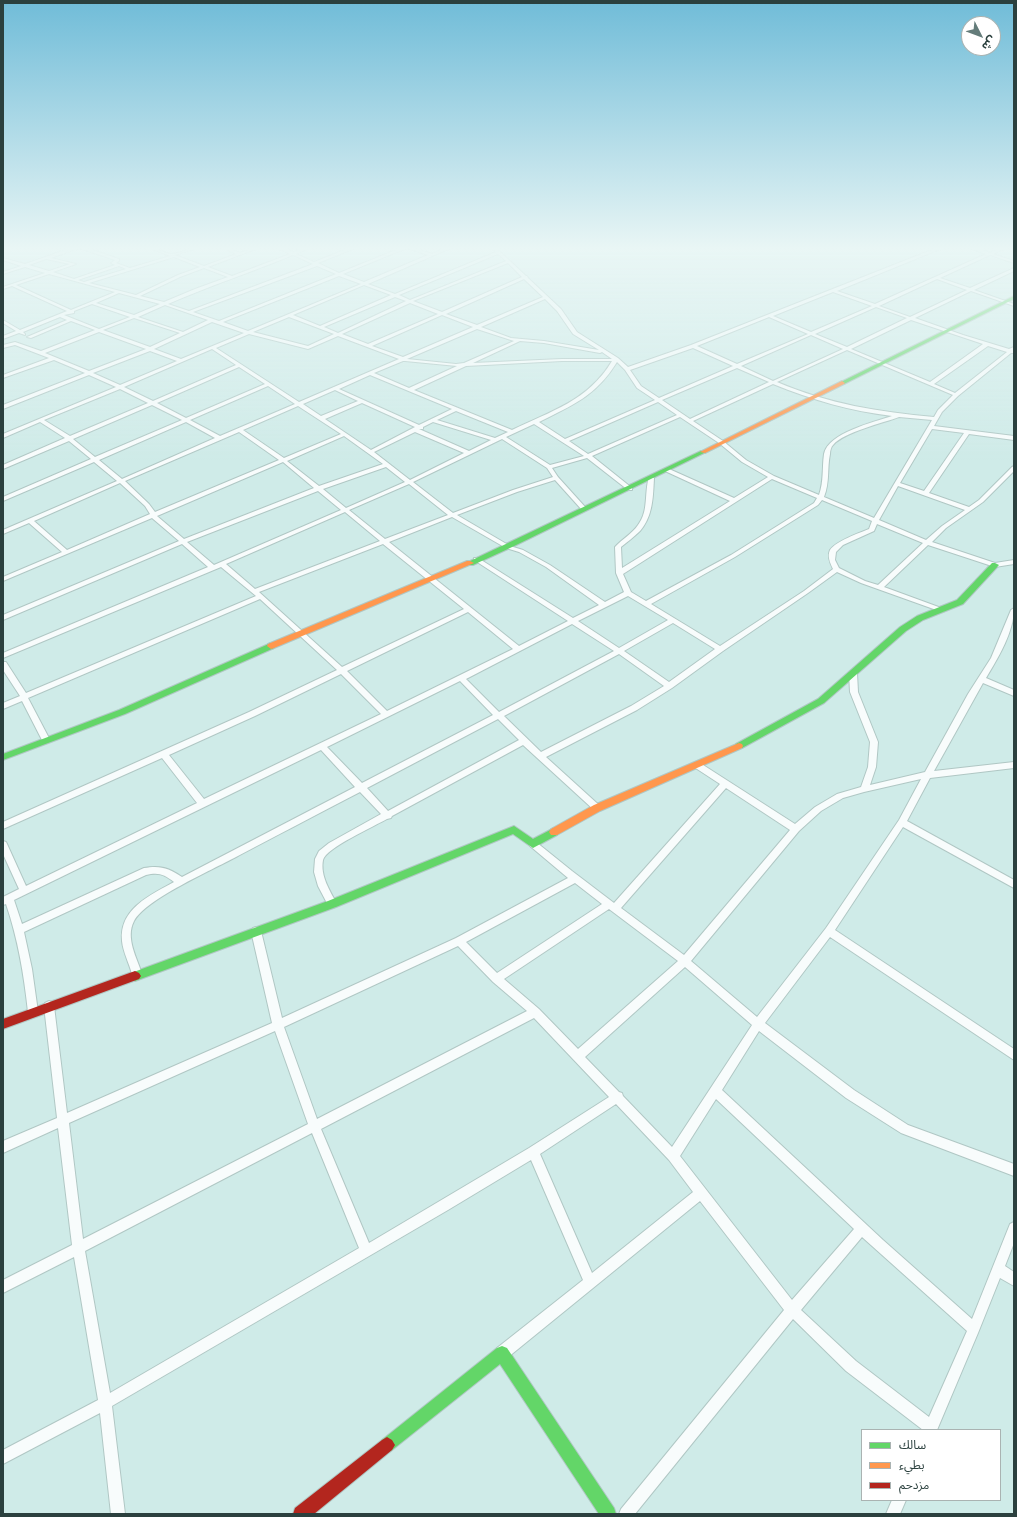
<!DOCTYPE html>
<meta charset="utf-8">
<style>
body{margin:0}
#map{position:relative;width:1017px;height:1517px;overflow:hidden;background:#cfebe8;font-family:Montserrat,"Noto Sans Arabic",sans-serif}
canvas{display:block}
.frame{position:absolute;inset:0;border:4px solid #2b403e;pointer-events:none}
.legend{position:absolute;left:861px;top:1429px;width:140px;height:72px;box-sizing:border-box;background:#fff;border:1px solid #aab3b2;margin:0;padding:5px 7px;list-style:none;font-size:12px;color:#2b403e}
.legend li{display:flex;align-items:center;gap:8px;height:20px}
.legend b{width:20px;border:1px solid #aab3b2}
.north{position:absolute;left:961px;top:16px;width:40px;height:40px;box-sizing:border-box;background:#fff;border:1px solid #aab3b2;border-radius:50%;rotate:132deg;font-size:11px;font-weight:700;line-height:16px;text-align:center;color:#2b403e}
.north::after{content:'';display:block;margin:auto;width:14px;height:18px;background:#647c7a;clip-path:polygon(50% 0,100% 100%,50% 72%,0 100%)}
</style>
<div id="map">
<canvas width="1017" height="1517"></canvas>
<div class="frame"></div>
<ul class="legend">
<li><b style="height:5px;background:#63d668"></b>سالك</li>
<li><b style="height:5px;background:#ff974d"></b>بطيء</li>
<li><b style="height:5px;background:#b3261e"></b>مزدحم</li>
</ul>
<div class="north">ش</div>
</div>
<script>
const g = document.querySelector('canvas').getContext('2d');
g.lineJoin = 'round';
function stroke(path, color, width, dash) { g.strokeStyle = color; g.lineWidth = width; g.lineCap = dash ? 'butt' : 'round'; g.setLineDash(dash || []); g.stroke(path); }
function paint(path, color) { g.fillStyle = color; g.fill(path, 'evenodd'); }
const street = new Path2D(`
 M74 247H84L119 259V261L116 263 130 268 170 256 147 247C156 247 164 254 172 254 180 254 190 247 200 247L175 255 204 266 236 254 221 247H227L240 253 255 247H261L208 267 232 276 290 254 276 247H282L293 252 305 247H311L296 254 314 262 352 247H358L318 263 339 273 403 247H412L432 254 447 247H453L368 284 395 294 496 252 491 247H495L526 276H527L528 278 561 309 577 332 618 358 628 367 691 345 939 247H945L837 291 875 304 986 254 967 247H974L990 253 1001 247H1007L993 254 1014 261V263L990 255 940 278 970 288 1014 268V271L974 290 1014 304V306L971 291 915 318 963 335 1009 349 1014 347V353H1011L958 396 942 412 934 426 1014 436V440L969 434 929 493 969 507 979 500 1012 467 1014 466V471L983 502 946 528 932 542 995 563 1014 560V564L995 567 928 545 884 587 944 609V611L942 612 861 583 837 572 808 593 723 651 672 688 637 710 546 757 600 806 601 808 600 810H594L523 745 392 816 391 818 387 819C375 826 326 848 323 860 320 876 330 891 337 904L335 907 332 908 329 907 318 886 314 872 315 859 319 851 329 843 381 814 360 792C319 813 278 835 236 857 212 870 146 899 134 921 125 938 137 958 142 974L140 977 137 978 134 977 132 974C129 963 123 952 122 941 119 909 150 895 174 882 164 874 158 872 146 875L24 932 32 969 38 1012 37 1015 33 1017 29 1015 28 1012C24 975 18 939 6 904L3 905V897L19 889 3 854V841L6 842 7 844 26 886 197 803 162 758 3 829V822L249 712 337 670 260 599 28 698 50 740 49 742H43L22 701 3 709V703L20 696 3 670V662H6L26 693 256 596 221 567 3 658V653L208 567 182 544 3 620V615L179 541 152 518 3 581V577L62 552 29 523 3 534V530L117 481 94 462 3 501V497L91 459 69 441 3 469V465L65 438 40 422 3 438V434L116 387 89 375 3 409V405L85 373 54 360 3 378V375L49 358 15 345 3 348V345L15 342 41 351 95 330 71 321 31 338 27 337 67 320 60 317 23 332 25 334V335L19 333 3 339V336L16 331 3 323V320L20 330 67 311 12 286 3 289V287L45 273 25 267 3 274V272L21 266 3 260V258L25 264ZM79 248 115 260 111 263 115 265 74 279 53 272 76 264 51 258ZM407 248 428 255 364 282 343 274ZM498 254 506 261 410 300 399 295ZM293 255 313 264 189 311 168 304C209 286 252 272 293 255ZM174 257 200 267 178 275 136 295 89 283ZM46 259 70 264 49 271 29 265ZM508 263 522 277 442 312 413 301ZM119 266 126 269 84 282 78 280ZM317 266 336 274 219 321 193 312ZM204 268 228 277 195 289 164 302 140 296 180 277ZM49 274 115 292 71 310 16 285ZM339 276 361 284 248 331 223 322ZM524 279 543 297 477 325 446 314ZM937 279 967 290 910 317 879 306ZM364 285 391 295 320 326 293 315ZM833 292 872 306 811 332 773 316ZM119 293 160 304 134 315 96 303ZM395 297 406 301 338 333 324 327ZM545 299 557 311 573 334 599 350 544 341 511 338 481 327ZM410 303 438 314 368 344 342 334ZM92 304 130 317 99 329 64 315 74 313V311ZM165 305 208 320 183 332 138 317ZM876 307 907 318 847 347 815 334ZM442 315 473 327 403 357 372 346ZM289 317 334 334 308 346 253 332ZM769 317 808 334 737 364 697 346ZM134 318 180 333 150 347 103 330ZM911 320 983 344 930 382 851 349ZM212 322 244 333 181 359 154 349ZM477 329 514 341 464 363 456 364 407 359ZM99 332 146 349 89 371 45 353ZM249 334 308 349 338 336 399 359 299 402 216 348ZM811 335 843 349 773 381 741 366ZM520 341 544 343 600 353 602 352 612 359H562L473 363ZM988 346 1007 352 955 393 934 384ZM693 348 733 366 659 398 641 386 630 370ZM212 349 236 365 153 401 124 387ZM847 350 953 395 938 410 934 417C880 412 828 404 777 382ZM150 351 177 361 120 385 93 373ZM403 361H405L457 366 409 388 374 373ZM562 361H612C588 401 551 411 512 430L414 390 466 366ZM617 362 625 370 637 388 655 400 565 439 539 422C573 405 596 396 617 362ZM239 367 265 384 186 418 157 403ZM737 368 769 382 690 419 662 400ZM370 375 452 409 419 425 339 389ZM773 384C812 400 851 411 892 416 874 422 828 433 824 454 822 468 824 481 819 495L774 476 746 460 723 441 693 421ZM268 386 295 404 220 436 190 420ZM120 389 148 403 70 436 44 420ZM335 390 358 401 321 416 303 404ZM658 402 677 415 588 454 569 441ZM362 403 415 427 371 450 325 419ZM152 405 182 420 95 457 73 439ZM298 406 341 434 284 458 243 430ZM456 411 508 432 495 438 437 420ZM680 417 719 443 742 462 768 477 734 498 669 469H665V471L730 501 622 568 621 547C627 542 634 537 640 531 653 516 653 497 654 478L649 477C644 493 649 511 638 525 632 534 622 539 615 547L616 573 624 592 605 602 550 565 523 550 510 546 457 515 517 492 555 480 582 510H586V508L558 477 552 468 587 458 628 490H632V488L592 456ZM899 417 932 420 874 518 824 497C830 482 827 468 830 454 830 451 831 447 833 445 844 432 883 423 899 417ZM186 422 215 438 122 479 99 460ZM433 422 491 440 469 451 419 429H423V427ZM534 424 584 456 550 465 506 437ZM932 429 964 433 924 491 900 483ZM239 432 279 460 155 512 149 504 125 481ZM415 432 464 453 410 480 374 452ZM344 436 383 464 319 486 287 461ZM502 439 547 468 553 477 513 490 453 513 413 482ZM283 462 314 488 184 539 157 516ZM386 467 405 482 346 508 323 489ZM772 479 817 498 814 503 731 555 646 601 631 592 623 574ZM120 483 145 506 150 514 67 550 34 521ZM409 484 448 515 385 539 349 510ZM898 486 965 510 942 526 926 540 879 520ZM318 491 341 510 214 565 187 542ZM822 500 872 521 869 529C859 533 836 541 830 550 827 556 830 563 833 569L804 591 720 646 651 604 735 557 818 505ZM345 512 380 541 255 589 226 564ZM452 517 506 548 519 552 546 567 599 605 573 618 478 558H474V560L568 621 519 646 389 542ZM877 524 923 543 878 585 865 581 839 568 835 560 836 552 843 545 874 531ZM383 544 464 609 342 667 259 592ZM628 596 668 620 619 648 578 621ZM468 612 513 649 387 711 347 671ZM673 623 715 649 669 682 624 651ZM572 624 614 651 499 712 466 679ZM619 654 664 686 631 706 541 752 504 716ZM341 674 381 714 204 799 169 755 255 716ZM460 681 493 715 362 783 327 747ZM498 719 519 740 388 811 367 788ZM321 750 355 787 182 877C169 868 160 865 144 868L22 924 14 900Z
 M1014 608C1014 632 998 658 986 678L1014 690V696L983 683 934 771 1014 762V768L930 778 907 821 1014 880V888L903 827 835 930 1014 1049V1060L830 937 765 1023 854 1090 908 1125 1014 1164V1176L901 1133 846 1098 759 1031 722 1090 883 1240 972 1319 1010 1224 1014 1222V1243L1005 1266 1014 1272V1286L1000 1278 978 1333 937 1430H923L846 1371 793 1319 635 1514H619L621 1509 784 1310 700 1201 507 1358 502 1359 497 1358 496 1353 497 1348 583 1280 531 1160 448 1210 112 1406 125 1514H111L100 1413 3 1464V1450L98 1400 74 1257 3 1293V1280L72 1245 58 1128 3 1153V1141L57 1118 44 1006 45 1003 49 1001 53 1003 54 1006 67 1113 272 1023 251 931 253 928 256 927 259 928 261 931 282 1018 456 938 568 878 530 846 529 844 530 842H536L572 871 614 903 720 784 694 767 693 765 694 763H700L795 824 815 807 837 794 861 787 868 767 870 742 850 692 849 673 850 671H856L857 673 858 692 878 742 876 767 870 785 925 772 968 694 991 658 1011 610ZM921 779 899 820 826 928 757 1017 691 961 799 831 821 811 843 798 864 792ZM726 788 790 830 684 955 621 908ZM575 883 602 904 497 973 466 942ZM609 909 678 961 578 1049 539 1009 504 979ZM458 946 493 982 527 1011 317 1119 284 1027ZM685 967 752 1025 672 1147 623 1096 622 1093 619 1092 585 1057ZM534 1018 609 1097 529 1148 369 1243 321 1129ZM275 1031 308 1124 83 1239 69 1123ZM716 1099 854 1229 792 1300 680 1156ZM616 1104 669 1160 693 1192 592 1273 540 1154ZM312 1133 359 1248 110 1393 85 1251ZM862 1237 967 1331 929 1417 856 1361 801 1310Z
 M892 1500H906L900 1514H886Z`);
const fast = new Path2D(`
 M1014 296V299L844 384 839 383Z
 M701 451 706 452 510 548 473 565H470L466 563Z
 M992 563H995L999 565 963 604 923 620 906 631 824 703 742 748H736L735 746 736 744 818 699 900 627 917 616 957 600Z
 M271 643 275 646 274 648 125 714 3 760V754L119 710Z
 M514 826 533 839 554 828 557 829 559 832 557 835 533 848 513 834 336 907 135 981 131 979 129 976 131 973 328 901Z
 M502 1346 507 1348 614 1508 616 1514H599L500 1364 392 1450 387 1453 382 1450 379 1445 382 1440 497 1348Z`);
const slow = new Path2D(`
 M842 381 845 383 844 384 705 453 700 452Z
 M467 561H470L474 563 274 648 271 649 267 646 268 644Z
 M739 743 742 744 743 746 742 748 600 811 557 835H551L549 832 551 829 594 805Z`);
const jam = new Path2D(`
 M135 971 139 973 141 976 139 979 3 1029V1019Z
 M387 1437 392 1440 395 1445 392 1450 314 1514H293L295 1508 382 1440Z`);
stroke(street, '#b0c7c4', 2);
stroke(fast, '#b0c7c4', 2);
stroke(slow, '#b0c7c4', 2);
stroke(jam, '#b0c7c4', 2);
paint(street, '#f8fcfc');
paint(fast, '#63d668');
paint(slow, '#ff974d');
paint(jam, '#b3261e');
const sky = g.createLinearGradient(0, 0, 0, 460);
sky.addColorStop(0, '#70bcd8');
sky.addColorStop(0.54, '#e9f6f5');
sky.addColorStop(1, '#e9f6f500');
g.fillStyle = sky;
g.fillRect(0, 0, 1017, 460);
</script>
